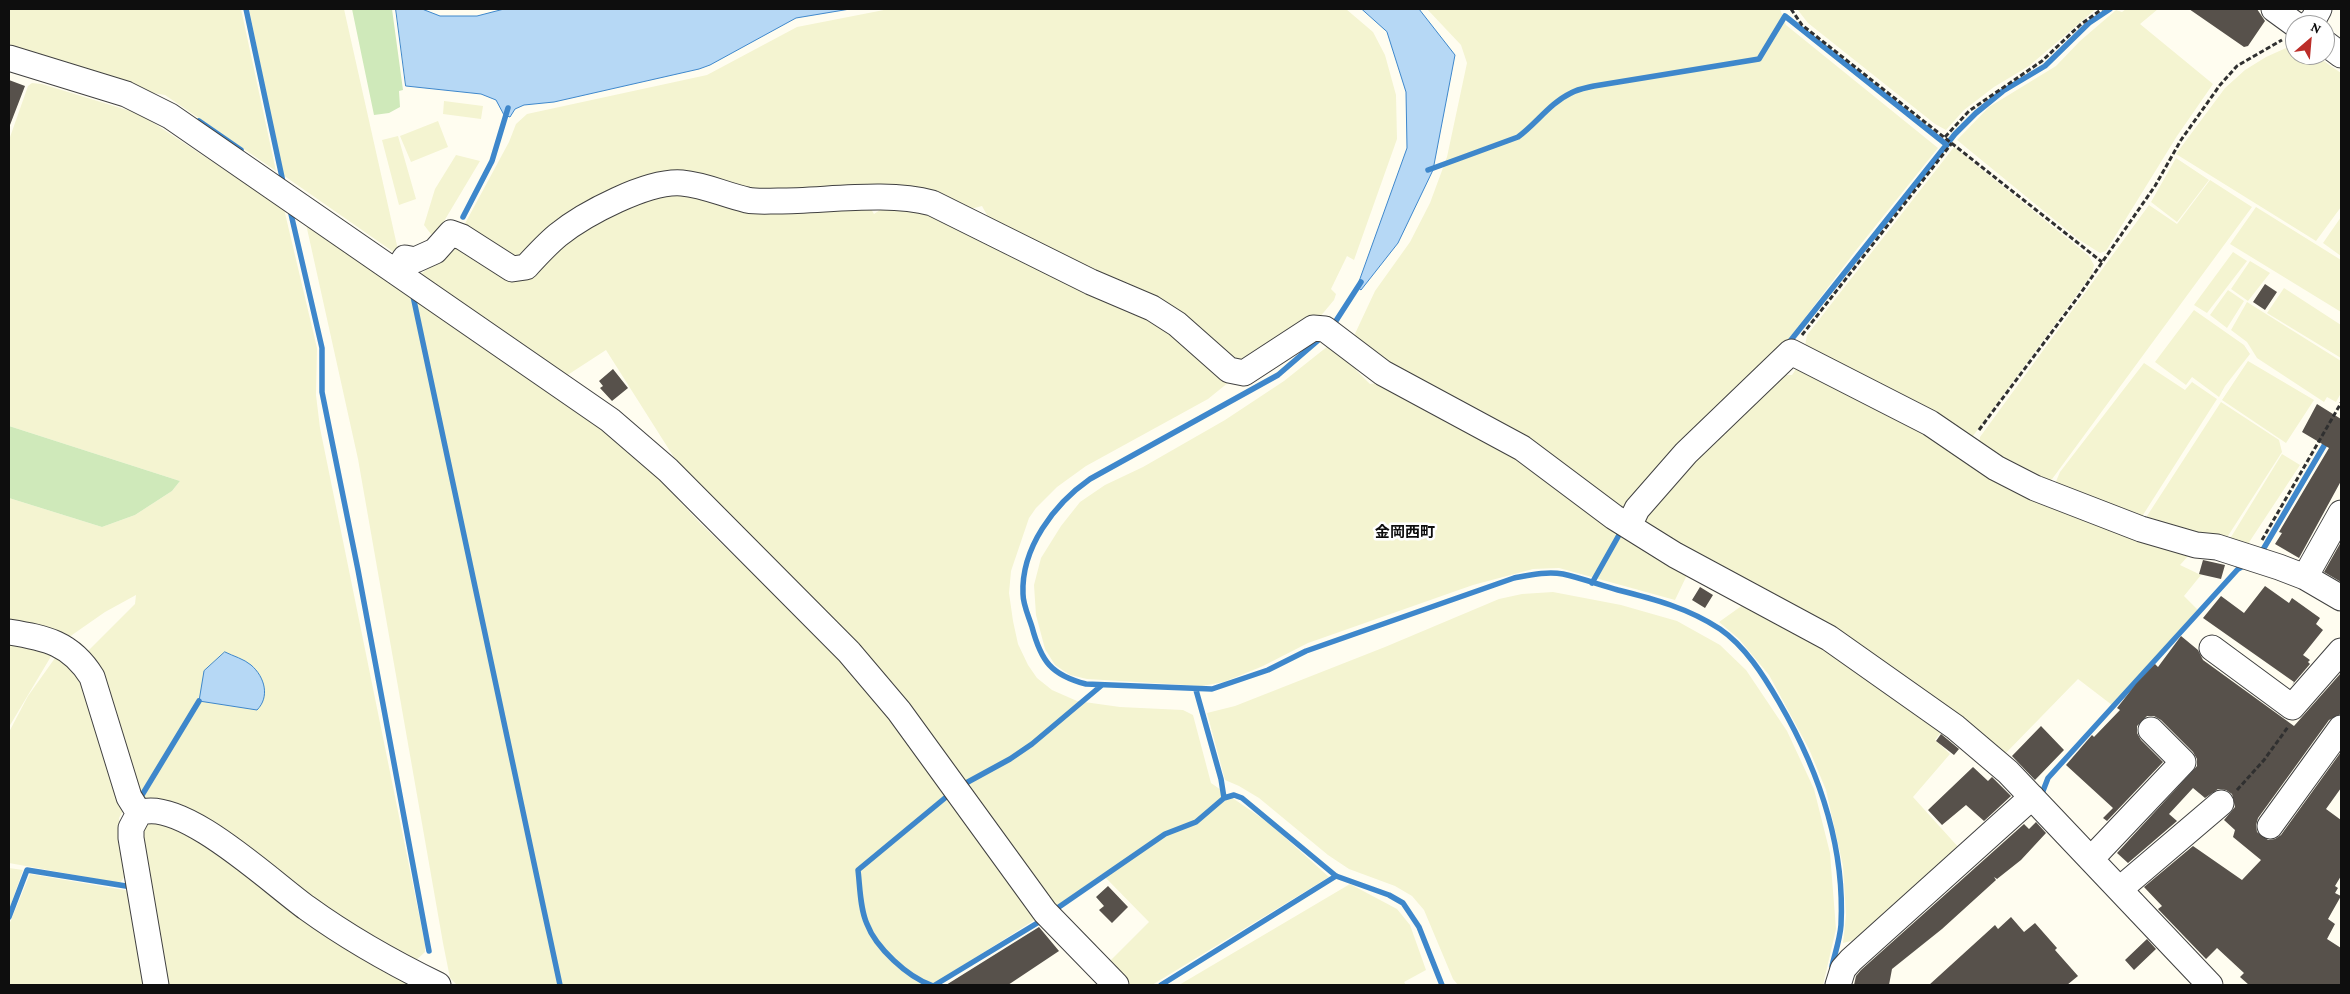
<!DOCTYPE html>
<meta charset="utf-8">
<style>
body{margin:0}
#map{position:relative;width:2350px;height:994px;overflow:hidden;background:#fffdf0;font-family:"Crimson Pro",serif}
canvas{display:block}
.frame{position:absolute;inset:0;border:10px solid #0e0e0e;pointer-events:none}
.north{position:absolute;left:2285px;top:15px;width:50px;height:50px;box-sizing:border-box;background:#fff;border:1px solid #9f9f9f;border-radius:50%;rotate:27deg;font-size:14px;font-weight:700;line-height:20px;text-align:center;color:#0e0e0e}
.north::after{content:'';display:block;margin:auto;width:18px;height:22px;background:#bc2d29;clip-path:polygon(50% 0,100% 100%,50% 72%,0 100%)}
</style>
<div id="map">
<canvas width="2350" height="994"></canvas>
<div class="frame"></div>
<div class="north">N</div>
</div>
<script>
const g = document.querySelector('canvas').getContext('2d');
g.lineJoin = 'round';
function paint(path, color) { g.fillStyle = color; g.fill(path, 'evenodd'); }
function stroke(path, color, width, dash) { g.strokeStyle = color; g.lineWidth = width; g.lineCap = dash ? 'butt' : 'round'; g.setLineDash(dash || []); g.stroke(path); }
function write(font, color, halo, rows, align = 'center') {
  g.font = font + ' "Crimson Pro","Noto Sans JP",serif'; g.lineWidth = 5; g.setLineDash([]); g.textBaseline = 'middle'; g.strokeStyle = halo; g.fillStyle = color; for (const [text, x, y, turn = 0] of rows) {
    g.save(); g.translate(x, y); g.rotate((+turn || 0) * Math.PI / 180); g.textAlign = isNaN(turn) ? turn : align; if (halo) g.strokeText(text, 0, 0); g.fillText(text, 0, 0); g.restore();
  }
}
paint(new Path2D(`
 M9 9H241L276 171 165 95 147 92 9 47Z
 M249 9H344L398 250 395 253 283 175Z
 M889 9H1346L1373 32 1385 55 1396 95 1397 139 1354 260 1347 256 1331 289 1336 294 1334 300 1319 318 1244 366 992 224 982 206 963 211 669 179 522 264 461 231 509 142 516 124 527 114 707 75 797 27Z
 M1427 9H1780L1786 25 1938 148 1857 249 1782 348 1622 510 1381 363 1353 338 1375 291 1410 242 1430 203 1447 157 1467 63 1461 45Z
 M1797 9H2096L2029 66 1994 87 1964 110 1946 130 1935 124 1808 23Z
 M2126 9H2158L2140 24 2213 84 2177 136 2106 251 2100 253 2078 239 1957 140 1989 107 2056 66 2080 41 2116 10 2122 12Z
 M2295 44V55H2315L2341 73V207L2316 241 2176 154 2225 88 2245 70 2266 57Z
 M32 83 42 84 140 114 284 209 317 348 316 395 320 428 425 944V952L412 964 143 804 85 654 135 604 136 595 105 612 72 635 66 641 9 626V498L102 527 135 515 172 491 180 481 9 426V140L28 86Z
 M444 101 483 106 481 119 443 114Z
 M438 121 448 147 411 162 400 136Z
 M398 136 416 199 399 205 382 140Z
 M1954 147 2089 256 2094 265 2092 274 1973 436 1960 434 1805 346 1807 335Z
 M456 155 480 161 434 238 424 225 435 189Z
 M2176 158 2209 180 2177 222 2151 202Z
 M2210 180 2252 207 2047 486 1979 444 1980 437 2149 205 2177 224Z
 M651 193 868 204 874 214 889 204 920 207 1162 324 1229 382 1208 399 1086 466 1057 487 1036 508 1029 518 1011 571 1009 593 1013 621 1018 644 1028 665 1037 678 1052 690 1077 701 1120 707 1183 710 1193 715 1211 783 1270 824 1329 877 1152 985H1130L1107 964 1149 922 1102 874 1056 907 682 470 606 350 566 376 419 275 452 252 458 241 512 272Z
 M2256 207 2341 260V312L2230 244Z
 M2341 217V256L2323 243Z
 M306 224 602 428 654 473 700 523 790 609 873 695 1036 919 937 982 938 985H457L450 978 443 943 358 459Z
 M2233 252 2247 261 2207 313 2194 305Z
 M2250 261 2270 273 2248 301 2231 289Z
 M2284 288 2341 325V358L2267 313Z
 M2228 290 2244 301 2227 328 2210 315Z
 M2247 302 2341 361V393L2336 402 2327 397 2324 402 2257 358 2247 342 2231 330Z
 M2194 310 2244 345 2250 354 2225 386 2219 397 2192 377 2186 385 2155 362Z
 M1328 346 1355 363 1356 370 1370 384 1386 382 1515 451 1687 575 1675 600 1559 568 1533 569 1473 585 1308 643 1263 666 1224 682 1202 686 1087 679 1070 675 1055 665 1045 649 1036 615 1034 585 1041 558 1061 526 1080 502 1105 485 1143 467 1225 420 1284 381Z
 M2248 361 2314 400 2286 443 2222 400Z
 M2144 363 2185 390 2192 382 2217 399 2141 518 2054 486 2060 472Z
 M1796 369 1927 434 1993 480 2025 497 2130 537 2189 555 2180 565 2201 575 2184 596 2198 610 2112 705 2078 679 2002 757 1642 530V513L1783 375H1792Z
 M2221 402 2279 440 2282 452 2226 539 2149 522 2147 516Z
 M2282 454 2300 465 2246 547 2228 542Z
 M1553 592 1621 605 1677 621 1720 645 1746 670 1787 731 1814 789 1830 853 1836 929 1823 985H1458L1453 979 1424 910 1412 896 1395 886 1349 869 1328 855 1259 798 1239 786 1225 780 1207 713 1235 706 1385 647 1499 599 1522 594Z
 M1747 602 1791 624 1945 727 1935 740 1950 754 1913 797 1960 849 1862 938 1843 943 1846 915 1843 866 1826 790 1809 749 1769 675 1739 639 1719 622Z
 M12 640 53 653 9 727V645Z
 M60 651 78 668 124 809 119 818 120 832 126 875 120 883 9 863V732L28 696Z
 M147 822 183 826 428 985H161L140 834Z
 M9 868 23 870 9 910Z
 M30 874 130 891 143 985H9V925Z
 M1350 884 1397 909 1410 925 1426 970 1404 982 1406 985H1179Z`), '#f4f4d1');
paint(new Path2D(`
 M352 9H392L403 90 399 91 400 107 389 113 374 115Z
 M9 426 180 481 172 491 135 515 102 527 9 498Z`), '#cfe9ba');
const water = new Path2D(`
 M396 9H422L440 16H477L504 9H850L796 18 710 65 699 69 554 102 524 105 515 109 510 117 504 115 496 100 481 94 406 86Z
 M1362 9H1419L1455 55 1433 170 1398 243 1361 290 1357 287 1407 148 1406 92 1387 32Z
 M225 652C233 656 244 659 251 665 265 677 270 697 257 710L199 701 204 671Z`);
paint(water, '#b6d8f5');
stroke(water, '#3e87cb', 1);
stroke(new Path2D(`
 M246 9 283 182
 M199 121 241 150
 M1428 170 1518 137C1536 124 1550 103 1571 93 1578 89 1586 88 1594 86L1759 59 1785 16 1947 145
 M291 214 322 348V392L358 570 429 951
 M463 217 492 161 508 108
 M413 296 560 985
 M1332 327 1361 282
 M1322 337 1278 375 1090 479C1054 504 1021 548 1023 594 1023 605 1029 617 1032 627 1041 661 1051 675 1086 684L1212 689 1268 670 1306 651 1514 578C1530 575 1547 571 1563 574 1581 578 1600 585 1618 590 1654 599 1688 608 1720 629 1745 646 1764 676 1779 702 1818 769 1845 846 1841 925 1840 939 1835 953 1832 966
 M1787 345 1955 134 1976 113 2003 91 2045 66 2089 23 2110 9
 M2261 553 2328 439
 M1592 583 1619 535
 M966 783 1010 759 1032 744 1102 685
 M2041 796 2048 778 2238 569 2245 565
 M1224 798 1234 795 1242 798 1336 876 1389 895 1403 903 1419 927 1442 985
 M139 800 199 701
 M1056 909 1165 834 1196 822 1224 798 1221 779 1196 690
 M9 917 27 870 132 887
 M931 985C908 977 876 948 867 924 860 909 860 887 858 870L945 798
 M935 985 1039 922
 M1161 985 1336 876`), '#3e87cb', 5.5);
paint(new Path2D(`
 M2189 9H2257L2265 21 2248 46 2244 47Z
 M9 80 25 86 10 125H9Z
 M2265 284 2277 292 2265 310 2253 302Z
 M613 369 628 388 612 401 600 388 603 386 599 381Z
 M2317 404 2341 419V481L2299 558 2275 544 2282 533 2279 532 2329 448 2302 432Z
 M2341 542V582L2324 572Z
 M2203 560 2225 565 2221 579 2199 574Z
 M2265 586 2289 603 2292 598 2320 618 2316 624 2323 630 2303 655 2310 660 2308 662 2310 664 2292 685 2294 682 2203 618 2221 596 2244 613Z
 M1700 587 1713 595 1705 608 1692 600Z
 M2181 636 2198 650 2203 660 2294 726 2341 673V714L2329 720 2258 818 2256 825 2257 832 2268 840 2275 839 2281 835 2341 752V788L2326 809 2341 820V876L2335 886 2338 888 2335 893 2341 896 2328 919 2335 924 2327 939 2341 948V985H2249L2240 977 2244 973 2217 948 2206 959 2158 909 2162 906 2144 887 2193 846 2242 880 2261 860 2233 837 2235 830 2224 820 2235 807 2232 794 2226 790 2218 789 2205 798 2193 788 2169 814 2177 821 2128 863 2117 853 2197 766V759L2193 752 2161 720 2154 716H2147L2137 726V733L2141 740 2163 762 2107 821 2103 818 2113 808 2066 765 2092 735 2094 737 2120 710 2117 708 2136 684 2155 664 2158 667Z
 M2041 726 2064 750 2035 780 2012 756Z
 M1941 734 1959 749 1954 755 1936 741Z
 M1973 767 1988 781 1992 777 2011 796 1984 821 1966 805 1942 825 1928 810Z
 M2036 822 2046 833 2021 860 1997 879 1994 877 1996 880 1942 929 1892 969 1889 985H1854L1856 976 1861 970 2024 824 2029 829Z
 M1108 886 1128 907 1112 923 1099 910 1104 906 1096 897Z
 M2011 917 2024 932 2035 923 2057 948 2055 950 2078 976 2067 985H1929L1995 925 1998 929Z
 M1039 927 1059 951 1008 985H946Z
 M2147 939 2156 949 2134 970 2125 960Z`), '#57514b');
const minor = new Path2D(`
 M2274 9 2296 25
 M2307 25 2313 20 2319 9
 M2325 43 2341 55
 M9 58 126 94 170 116 610 420 668 470 849 652 899 711 1045 912 1116 985
 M396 272 405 258 415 260 435 251 451 233 462 237 512 269 526 267C536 256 546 245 558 235 584 214 648 180 682 183 705 185 725 195 747 200 757 202 768 201 778 201 826 201 887 191 932 203L1091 282 1152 308 1177 324 1229 370 1244 373 1313 328 1325 329 1383 373 1522 448 1614 517 1675 555 1829 638 1955 727 2008 772 2210 985
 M1629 526 1637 509 1686 453 1791 352 1930 423 1996 468 2035 488 2141 529 2196 545 2217 547 2279 567 2305 577 2341 598
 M2305 577 2341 513
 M9 632C46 638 71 643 92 677L129 797 139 813C181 796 273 884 307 908 347 937 393 963 438 985
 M2212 648 2292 707 2341 651
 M139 813 131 828V838L156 985
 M2270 826 2341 728
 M2091 859 2183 762 2151 730
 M2120 889 2221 803
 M1838 985 1843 969 1851 960 2032 797`);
stroke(minor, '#414141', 27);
stroke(new Path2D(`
 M1791 9 1802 25 2102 262
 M1945 137 1969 111 2042 61 2080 25 2102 9
 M1802 335 1952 143
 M1979 430 2078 297 2155 186 2181 140 2220 85 2237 66 2282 40
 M2262 540 2341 403
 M2237 790 2264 760 2288 727`), '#303030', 3, [5, 2.5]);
stroke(minor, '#fff', 25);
write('bold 15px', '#0e0e0e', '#fff', [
 ["金岡西町",1405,532]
]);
</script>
